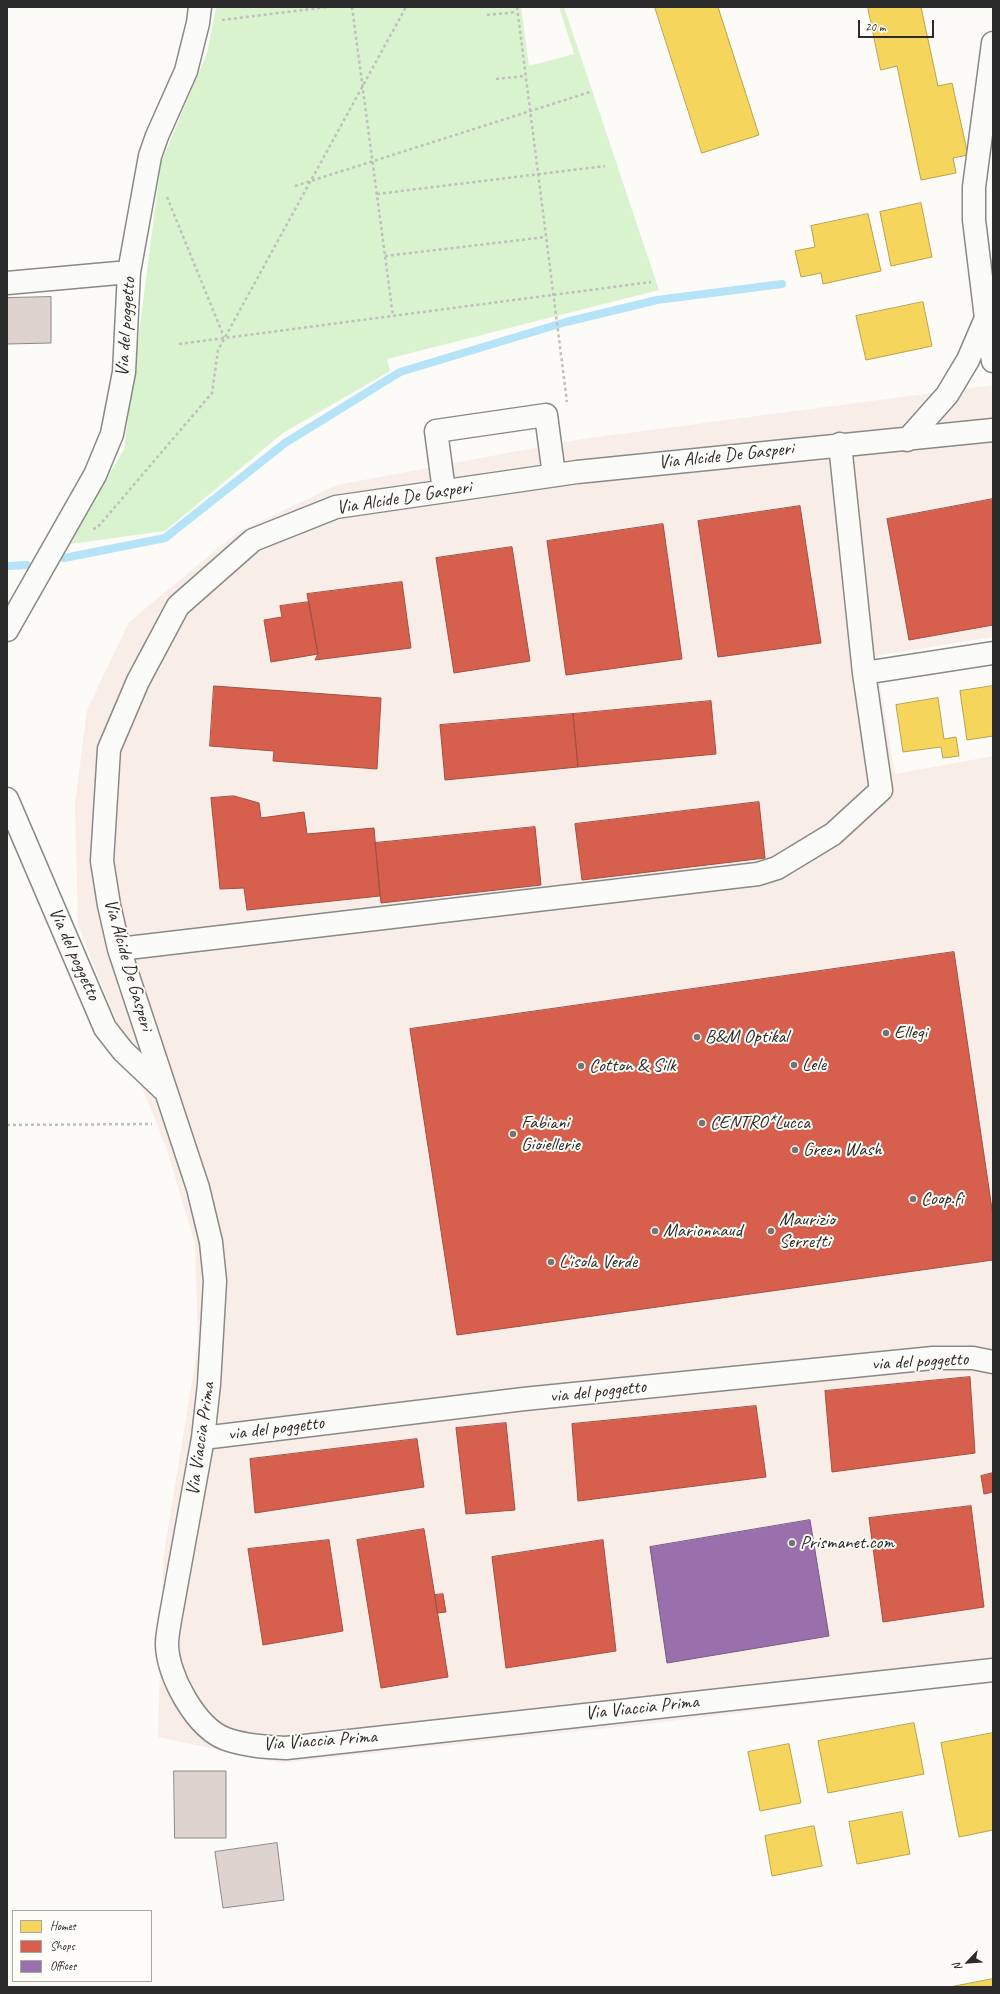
<!DOCTYPE html>
<style>
body{margin:0}
#map{position:relative;width:1000px;height:1994px;overflow:hidden;background:#fcfbf8;font-family:Caveat,sans-serif}
canvas{display:block}
.frame{position:absolute;inset:0;border:8px solid #2b2b2b;pointer-events:none}
.legend{position:absolute;left:12px;top:1910px;width:140px;height:72px;box-sizing:border-box;background:#fdfcf7;border:1px solid #a9a8a5;margin:0;padding:5px 7px;list-style:none;font-size:12px;color:#2b2b2b}
.legend li{display:flex;align-items:center;gap:8px;height:20px}
.legend b{width:20px;border:1px solid #a9a8a5}
.north{position:absolute;left:948px;top:1942px;width:40px;height:40px;-webkit-text-stroke:3px #fdfcf7;paint-order:stroke;rotate:245deg;font-size:11px;font-weight:700;line-height:16px;text-align:center;color:#2b2b2b}
.north::after{content:'';display:block;margin:auto;width:14px;height:18px;background:#2b2b2b;clip-path:polygon(50% 0,100% 100%,50% 72%,0 100%)}
.scale{position:absolute;left:858px;top:20px;width:76px;height:18px;box-sizing:border-box;border:2px solid #2b2b2b;border-top:0;padding-left:5px;font-size:12px;line-height:14px;white-space:nowrap;color:#2b2b2b;-webkit-text-stroke:3px #fdfcf7;paint-order:stroke}
</style>
<div id="map">
<canvas width="1000" height="1994"></canvas>
<div class="frame"></div>
<ul class="legend">
<li><b style="height:11px;background:#f6d55c"></b>Homes</li>
<li><b style="height:11px;background:#d6604d"></b>Shops</li>
<li><b style="height:11px;background:#9970ab"></b>Offices</li>
</ul>
<div class="north">N</div>
<div class="scale">20 m</div>
</div>
<script>
const g = document.querySelector('canvas').getContext('2d');
g.lineJoin = 'round';
function paint(path, color) { g.fillStyle = color; g.fill(path, 'evenodd'); }
function stroke(path, color, width, dash) { g.strokeStyle = color; g.lineWidth = width; g.lineCap = dash ? 'butt' : 'round'; g.setLineDash(dash || []); g.stroke(path); }
function write(font, color, halo, rows, align = 'center') {
  g.font = font + ' Caveat,sans-serif'; g.lineWidth = 4; g.setLineDash([]); g.textBaseline = 'middle'; g.strokeStyle = halo; g.fillStyle = color; for (const [text, x, y, turn = 0] of rows) {
    g.save(); g.translate(x, y); g.rotate((+turn || 0) * Math.PI / 180); g.textAlign = isNaN(turn) ? turn : align; if (halo) g.strokeText(text, 0, 0); g.fillText(text, 0, 0); g.restore();
  }
}
paint(new Path2D(`
 M993 385V637L875 656 895 774 993 756V1682L647 1724 281 1763 158 1737 163 1559 198 1345 195 1244 167 1150 78 925 75 805 87 710 129 622 238 532 337 485 582 439Z`), '#f8eee7');
paint(new Path2D(`
 M216 7H521L529 66 574 54 559 7H564L659 290 387 359 390 371 283 433 165 531 70 544 124 449 161 163 207 53Z`), '#d9f3ce');
const homes = new Path2D(`
 M655 7H718L759 135 702 153Z
 M868 7H921L938 86 952 83 968 155 953 158 956 173 921 180 897 66 881 70Z
 M921 203 932 257 891 266 880 212Z
 M868 214 881 271 823 284 821 273 801 277 795 251 815 247 811 226Z
 M923 302 932 346 866 360 856 316Z
 M993 686V736L967 740 960 691Z
 M938 698 944 739 956 737 959 756 943 758 941 747 903 752 896 705Z
 M914 1723 924 1774 828 1793 818 1741Z
 M993 1733V1830L959 1837 941 1743Z
 M789 1744 801 1803 760 1811 748 1752Z
 M902 1812 910 1854 857 1864 849 1822Z
 M814 1826 822 1866 772 1876 765 1836Z
 M993 1979V1987H950Z`);
paint(homes, '#f6d55c');
stroke(homes, '#b9a24d', 1);
const shops = new Path2D(`
 M993 499V625L909 640 887 519Z
 M800 506 821 643 718 657 698 521Z
 M663 524 682 659 566 675 547 541Z
 M512 547 530 661 454 673 436 558Z
 M402 582 411 648 315 660 318 654 307 594Z
 M309 602 318 654 271 662 264 620 282 617 280 606Z
 M214 686 381 698 377 769 273 761 274 751 210 746Z
 M711 701 716 754 578 767 573 714Z
 M573 714 578 767 445 780 440 725Z
 M234 796 259 803 261 818 304 812 307 834 374 828 380 896 247 910 244 888 220 889 211 798Z
 M759 802 765 858 582 880 575 824Z
 M535 827 541 885 381 903 375 843Z
 M954 952 993 1216V1260L457 1335 410 1029Z
 M970 1377 975 1453 832 1472 825 1391Z
 M756 1406 766 1477 578 1501 572 1424Z
 M506 1423 515 1510 466 1514 456 1428Z
 M417 1439 424 1487 255 1513 250 1459Z
 M993 1473V1492L984 1494 981 1476Z
 M971 1506 984 1607 883 1622 869 1518Z
 M424 1529 448 1677 381 1688 357 1540Z
 M329 1540 343 1631 263 1645 248 1549Z
 M603 1540 616 1651 506 1668 492 1557Z
 M443 1594 446 1612 437 1613 435 1595Z`);
paint(shops, '#d6604d');
stroke(shops, '#a35043', 1);
const offices = new Path2D(`
 M810 1520 829 1636 667 1663 650 1547Z`);
paint(offices, '#9970ab');
stroke(offices, '#785b85', 1);
stroke(new Path2D(`
 M64 558 165 538 285 443 400 372 566 322 657 300 782 284
 M7 566 27 565`), '#b5e3f8', 8);
const building = new Path2D(`
 M51 297V343L7 344V298Z
 M174 1771H226V1838H175Z
 M277 1843 284 1900 223 1908 215 1852Z`);
paint(building, '#ded3ce');
stroke(building, '#898987', 1);
const minor = new Path2D(`
 M993 43 974 187V220L986 318 993 361
 M7 283 129 272
 M993 430 577 472 336 507 253 540 178 606 138 681 109 749 102 861 109 905 119 949 198 1188 211 1242 215 1281 209 1384 203 1438 170 1620C169 1627 167 1636 167 1644 167 1675 196 1728 226 1739 246 1746 266 1747 286 1748L993 1670
 M907 440 947 395 968 360 986 318
 M444 491 436 431 546 415 554 475
 M7 630 95 475 112 434 124 372 129 272 150 156 157 136 186 71 198 23 200 7
 M864 673 993 653
 M7 799 105 1028 123 1051 163 1089
 M119 949 758 874 777 868 833 834 881 790 864 673 840 444
 M203 1438 524 1399 933 1358H973L993 1362`);
stroke(minor, '#898987', 25);
stroke(new Path2D(`
 M352 7 393 316
 M517 7 567 402
 M487 15 517 12
 M222 20 327 7
 M496 79 526 76
 M295 186 590 92
 M377 194 605 166
 M167 197 224 337
 M385 256 546 237
 M179 344 651 282
 M93 529 97 528 212 393 218 350 406 7
 M7 1125 152 1124`), '#c0bfbc', 2.5, [3, 3]);
stroke(minor, '#fbfbf9', 22);
for (const [x, y, r, color] of [
 [886,1033,4,"#747473"],
 [697,1037,4,"#747473"],
 [794,1065,4,"#747473"],
 [581,1066,4,"#747473"],
 [702,1123,4,"#747473"],
 [513,1134,4,"#747473"],
 [795,1150,4,"#747473"],
 [913,1199,4,"#747473"],
 [655,1231,4,"#747473"],
 [771,1231,4,"#747473"],
 [551,1262,4,"#747473"],
 [792,1543,4,"#747473"]
]) { const dot = new Path2D(); dot.arc(x, y, r, 0, 2 * Math.PI); g.fillStyle = color; g.fill(dot); stroke(dot, '#fdfcf7', 1.5); }
write('19px', '#2b2b2b', '#fdfcf7', [
 ["Via del poggetto",126,327,-86],
 ["Via Alcide De Gasperi",726,456,-6],
 ["Via Alcide De Gasperi",404,498,-9],
 ["Via del poggetto",74,954,66],
 ["Via Alcide De Gasperi",128,965,74],
 ["via del poggetto",920,1362,-3],
 ["via del poggetto",598,1392,-6],
 ["via del poggetto",276,1429,-7],
 ["Via Viaccia Prima",201,1439,-82],
 ["Via Viaccia Prima",642,1708,-6],
 ["Via Viaccia Prima",320,1741,-4]
]);
write('19px', '#2b2b2b', '#fdfcf7', [
 ["Ellegi",894,1033],
 ["B&M Optikal",705,1037],
 ["Lele",802,1065],
 ["Cotton & Silk",589,1066],
 ["Fabiani",521,1123],
 ["Gioiellerie",521,1145],
 ["CENTRO*Lucca",710,1123],
 ["Green Wash",803,1150],
 ["Coop.fi",921,1199],
 ["Maurizio",779,1220],
 ["Serretti",779,1242],
 ["Marionnaud",663,1231],
 ["L'isola Verde",559,1262],
 ["Prismanet.com",800,1543]
], 'left');
</script>
